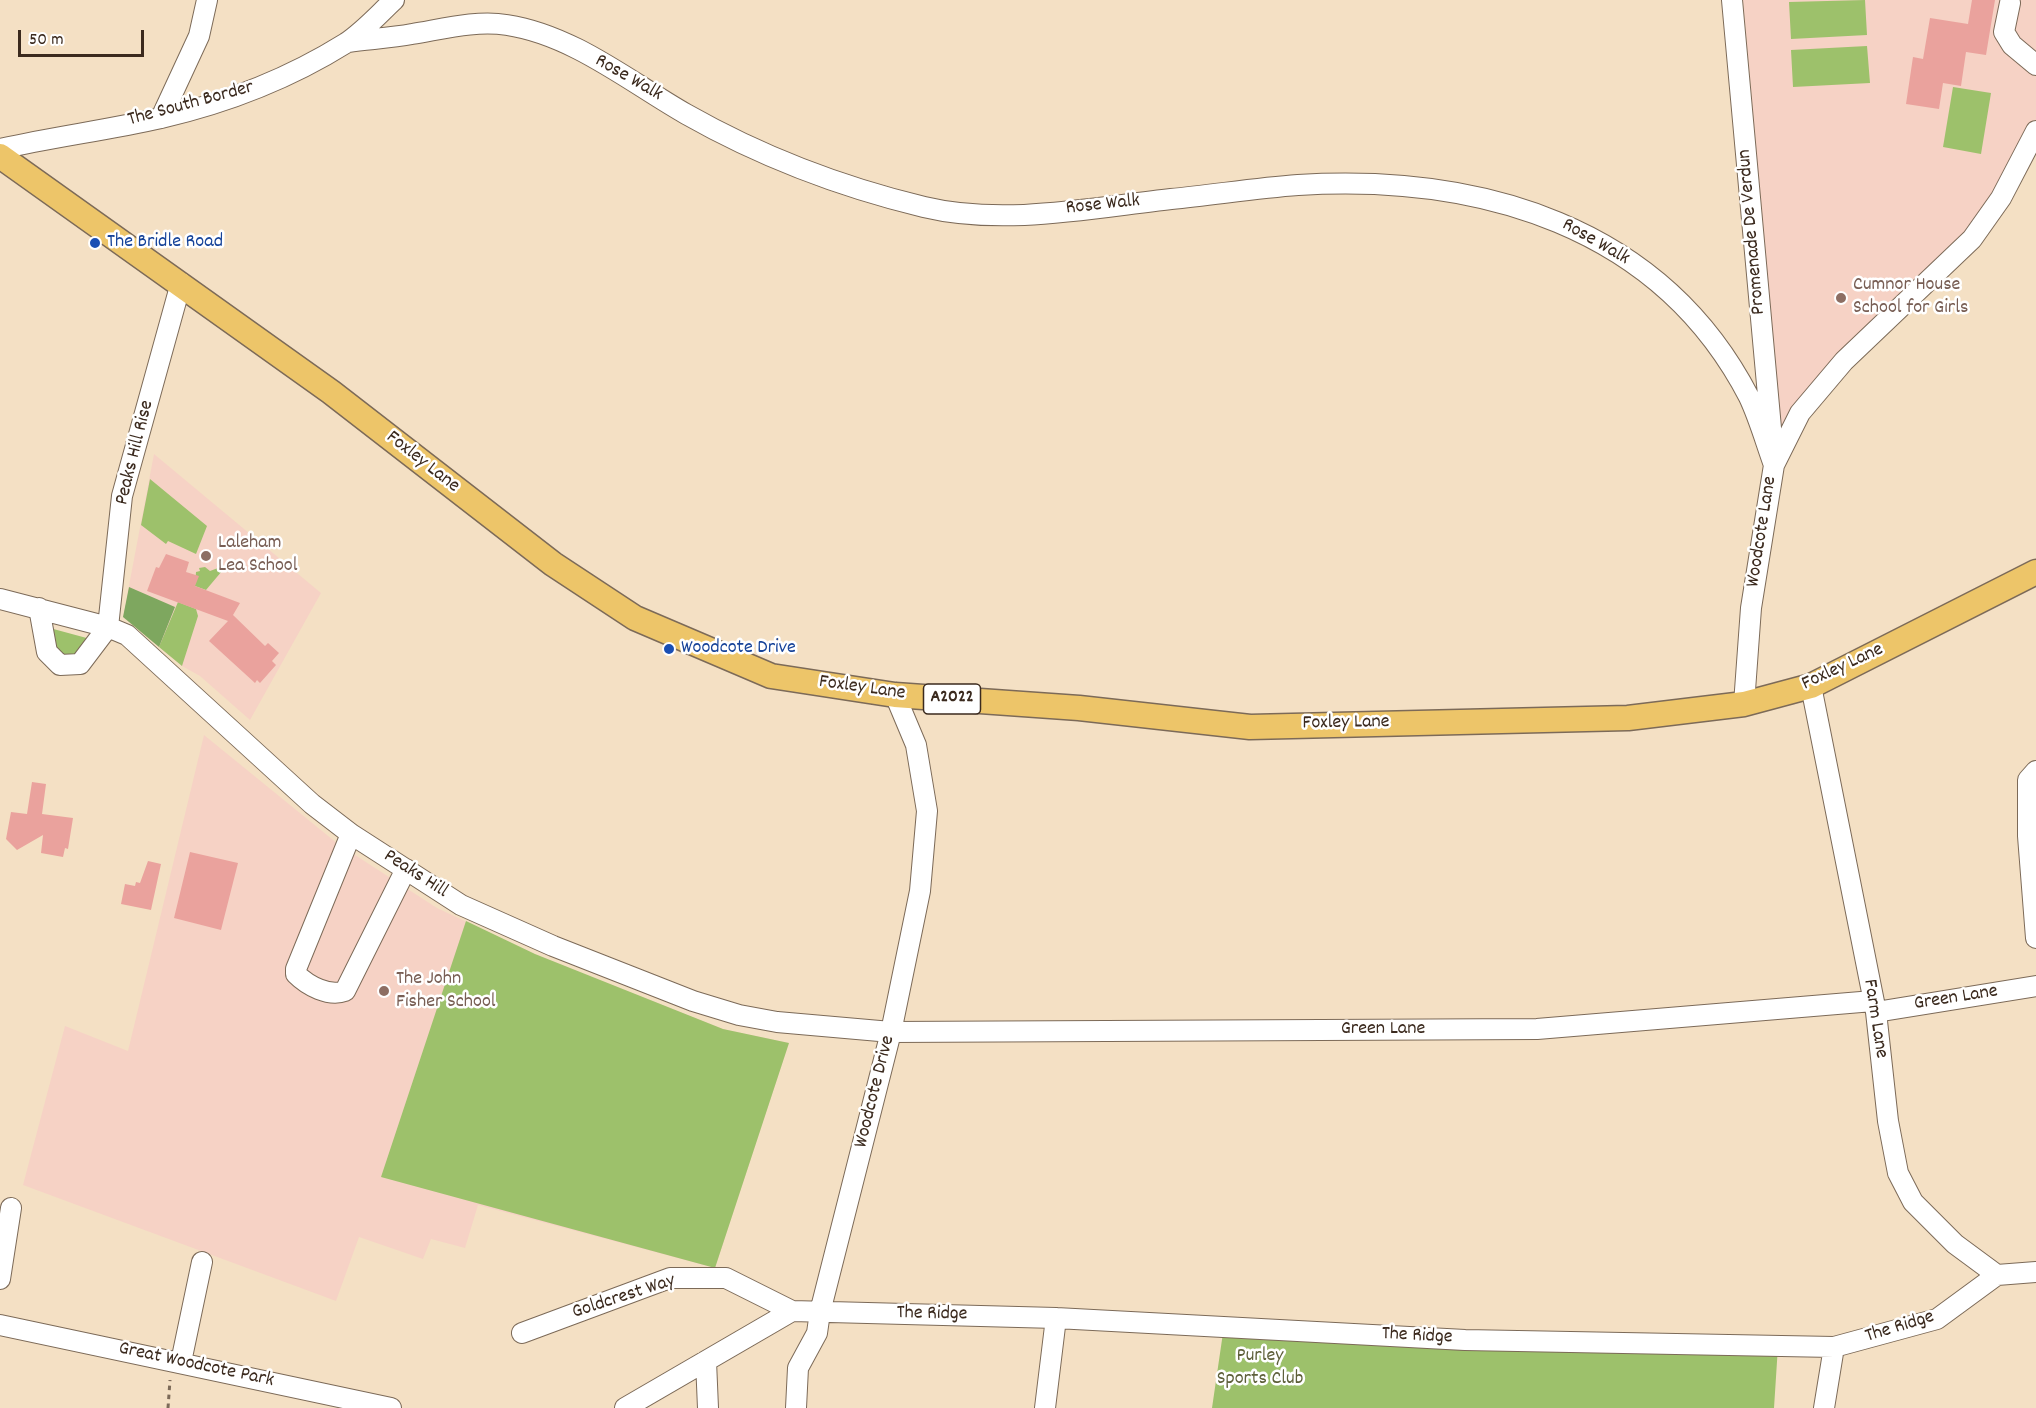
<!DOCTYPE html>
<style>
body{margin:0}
#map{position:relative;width:2036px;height:1408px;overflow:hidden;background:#f4e0c4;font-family:Dekko,sans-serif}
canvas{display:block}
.scale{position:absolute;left:18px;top:30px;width:126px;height:27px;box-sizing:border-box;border:3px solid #3b2a1e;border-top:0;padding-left:8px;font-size:18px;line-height:21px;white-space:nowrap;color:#3b2a1e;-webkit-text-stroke:4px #fff;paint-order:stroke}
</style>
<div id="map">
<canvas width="2036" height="1408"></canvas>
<div class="scale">50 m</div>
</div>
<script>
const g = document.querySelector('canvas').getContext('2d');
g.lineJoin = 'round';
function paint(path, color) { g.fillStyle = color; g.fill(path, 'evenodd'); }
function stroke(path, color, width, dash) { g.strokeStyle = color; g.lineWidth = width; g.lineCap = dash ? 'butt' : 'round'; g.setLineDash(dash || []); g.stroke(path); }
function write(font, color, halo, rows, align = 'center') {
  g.font = font + ' Dekko,sans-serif'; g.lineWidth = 5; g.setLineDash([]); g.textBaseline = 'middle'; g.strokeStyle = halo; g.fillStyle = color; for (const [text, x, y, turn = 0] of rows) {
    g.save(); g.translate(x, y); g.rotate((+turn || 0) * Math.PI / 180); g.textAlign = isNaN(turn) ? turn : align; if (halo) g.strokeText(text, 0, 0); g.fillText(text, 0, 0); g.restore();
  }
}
paint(new Path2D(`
 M1743 0H2036V140L2002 200 1782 443Z
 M154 454 321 593 250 720 200 676 182 666 123 617Z
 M204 735 338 844 437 908 537 955 723 1029 789 1043 715 1268 478 1205 465 1248 431 1239 423 1259 359 1237 336 1301 23 1185 65 1026 128 1051Z`), '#f6d2c5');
paint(new Path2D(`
 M1865 0 1867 35 1791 39 1789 2Z
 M1867 46 1870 83 1793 87 1791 50Z
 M1953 87 1991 93 1981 154 1943 147Z
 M150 479 207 526 196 554 168 541 166 544 141 525Z
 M205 567 210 571 218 568 222 571 206 590 195 586 196 572 200 571 199 568Z
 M178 602 196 609 198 616 182 666 159 647Z
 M46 627 94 640 84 656H60Z
 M466 921 535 954 723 1029 789 1043 715 1268 381 1177Z
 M1224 1326 1778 1346 1774 1408H1212Z`), '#9dc16b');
paint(new Path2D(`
 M129 587 175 607 159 647 123 617Z`), '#7ea75f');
paint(new Path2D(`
 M1972 0H1995L1986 55 1966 52 1961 86 1943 83 1939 109 1906 104 1913 57 1923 59 1930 18 1968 24Z
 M166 554 189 562 186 572 199 576 195 586 240 603 233 615 265 646 268 643 279 653 272 661 276 665 260 683 257 680 255 683 209 641 228 621 147 591 156 567 159 568Z
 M32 782 46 784 42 814 73 818 68 849 65 848 63 857 41 853 43 835 17 850 6 839 11 812 27 814Z
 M190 852 238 863 221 930 174 918Z
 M148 861 161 864 151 910 121 904 125 884 135 886 136 882 140 883Z`), '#eaa29d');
const minor = new Path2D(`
 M1732 0 1772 439
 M2010 3 2004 32 2012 45 2036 65
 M348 42C369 39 391 38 412 34 443 29 476 20 507 25 573 35 630 82 686 114 760 156 841 187 924 207 1003 226 1091 208 1171 199 1213 195 1256 188 1298 185 1479 174 1660 225 1749 397 1759 418 1766 443 1774 465
 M161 118 199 36 207 0
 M0 149C53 137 108 130 161 118 226 103 290 78 346 43 364 31 379 14 394 0
 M0 599 108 627 127 635 312 804 351 834 461 905 553 946 693 1001 739 1015 777 1022 891 1032 1537 1029 1873 1001
 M39 608 47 652 60 665 80 664 108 627 122 496 181 283
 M1811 686 1876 1012 1888 1121 1898 1173 1913 1202 1955 1244 1997 1275 2036 1272
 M1744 704 1751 608 1774 465 1800 413 1844 361 1972 239 2001 198 2036 131
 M2036 771 2028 780V836L2036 938
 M351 834 296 969V974C308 986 329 997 345 991L406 869
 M1876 1012 2036 986
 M0 1279 11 1208
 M0 1325 391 1408
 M522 1333 670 1278H726L792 1311
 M706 1361 708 1408
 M181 1362 202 1262
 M625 1408 792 1311 1056 1318 1465 1340 1834 1347 1937 1319 1997 1275
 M796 1408 798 1368 817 1333 820 1312 891 1032 920 891 927 811 916 745 895 695
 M1045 1408 1056 1318
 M1824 1408 1834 1347`);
const major = new Path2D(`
 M0 156 331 392 553 564 635 618 771 676 895 695 1079 708 1250 727 1628 718 1744 704 1811 686 2036 572`);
stroke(minor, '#7c6a58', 22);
stroke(major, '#7c6a58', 27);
stroke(new Path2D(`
 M168 1408 170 1380`), '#7c6a58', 3, [4.5, 4.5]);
stroke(minor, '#fff', 20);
stroke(major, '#edc569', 24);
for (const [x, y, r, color] of [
 [95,243,6,"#1a4fb4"],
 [1841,298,6,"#8d6e63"],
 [206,556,6,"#8d6e63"],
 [669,649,6,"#1a4fb4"],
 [384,991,6,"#8d6e63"]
]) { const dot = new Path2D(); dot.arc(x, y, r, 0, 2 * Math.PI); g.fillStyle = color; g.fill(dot); stroke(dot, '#fff', 2); }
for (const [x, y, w] of [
 [952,699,57]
]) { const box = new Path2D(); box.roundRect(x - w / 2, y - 15, w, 30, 4.5); g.fillStyle = '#fff'; g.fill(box); stroke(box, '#3b2a1e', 1.5); }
write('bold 18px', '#3b2a1e', null, [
 ["A2022",952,699]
]);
write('20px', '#3b2a1e', '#fff', [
 ["Rose Walk",628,79,30],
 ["The South Border",191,105,-15],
 ["Rose Walk",1103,206,-6],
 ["Promenade De Verdun",1753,232,-95],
 ["Rose Walk",1595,243,30],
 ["Peaks Hill Rise",136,453,-76],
 ["Foxley Lane",422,463,38],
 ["Woodcote Lane",1763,532,-81],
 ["Foxley Lane",1843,668,-25],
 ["Foxley Lane",862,689,8],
 ["Foxley Lane",1346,724,-1],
 ["Peaks Hill",415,875,33],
 ["Green Lane",1956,999,-9],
 ["Farm Lane",1874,1019,81],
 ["Green Lane",1383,1030],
 ["Woodcote Drive",876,1092,-76],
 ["Goldcrest Way",624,1298,-18],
 ["The Ridge",932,1315,1],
 ["The Ridge",1900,1328,-17],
 ["The Ridge",1417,1337,3],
 ["Great Woodcote Park",196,1366,12]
]);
write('20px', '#164399', '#fff', [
 ["The Bridle Road",107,243],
 ["Woodcote Drive",681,649]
], 'left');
write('20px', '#785e54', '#fff', [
 ["Cumnor House",1853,286],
 ["School for Girls",1853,309],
 ["Laleham",218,544],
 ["Lea School",218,567],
 ["The John",396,980],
 ["Fisher School",396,1003]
], 'left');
write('20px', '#5d5f39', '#fff', [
 ["Purley",1260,1357],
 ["Sports Club",1260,1380]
]);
</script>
